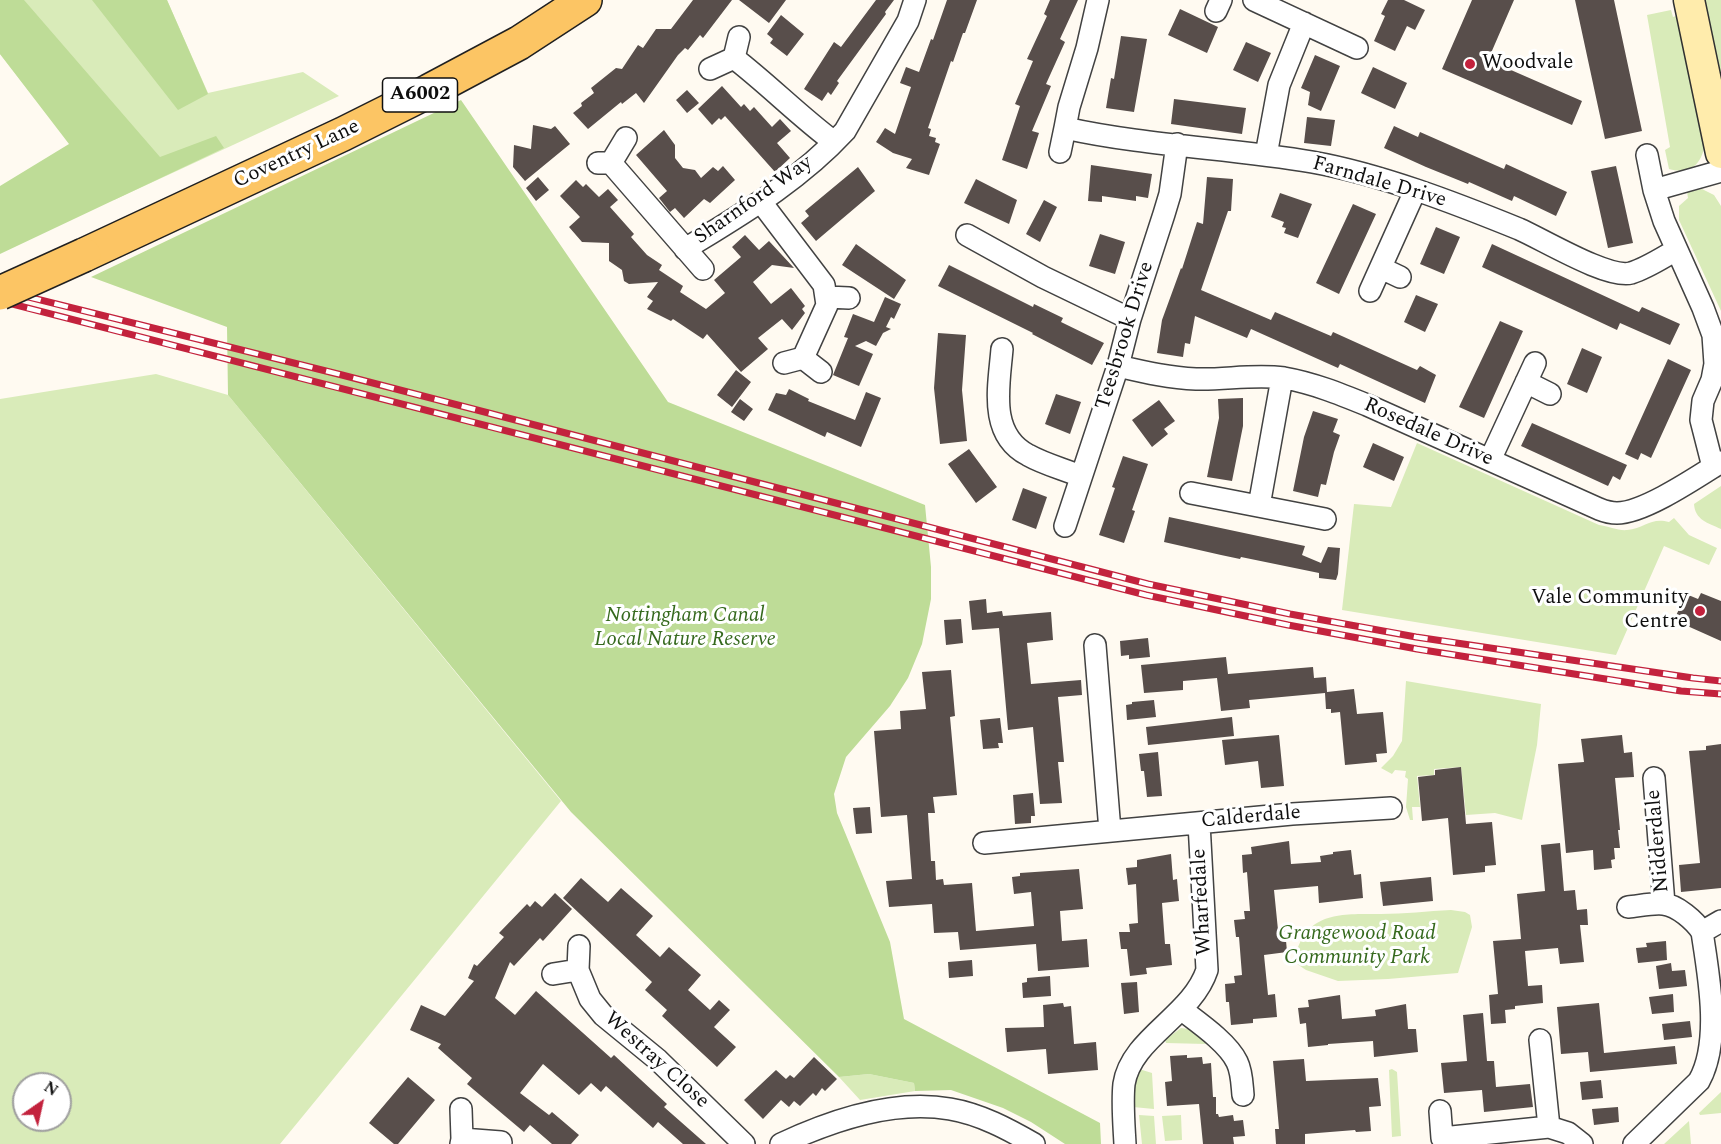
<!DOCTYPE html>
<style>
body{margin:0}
#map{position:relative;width:1721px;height:1144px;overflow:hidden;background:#fffaf1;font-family:Spectral,serif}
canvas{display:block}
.north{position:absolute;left:12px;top:1072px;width:60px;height:60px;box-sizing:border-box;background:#fff;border:2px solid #9f9f9f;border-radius:50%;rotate:34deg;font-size:16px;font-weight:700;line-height:24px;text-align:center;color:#0f0f0f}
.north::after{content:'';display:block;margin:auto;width:21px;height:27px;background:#c3223d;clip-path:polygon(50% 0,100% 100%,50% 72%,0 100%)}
</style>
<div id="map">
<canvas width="1721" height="1144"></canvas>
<div class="north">N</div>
</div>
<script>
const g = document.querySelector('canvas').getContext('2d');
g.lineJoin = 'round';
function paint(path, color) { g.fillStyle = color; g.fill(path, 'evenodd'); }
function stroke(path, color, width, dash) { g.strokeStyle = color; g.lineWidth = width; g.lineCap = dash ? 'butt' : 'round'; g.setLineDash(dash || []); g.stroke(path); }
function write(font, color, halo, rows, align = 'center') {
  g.font = font + ' Spectral,serif'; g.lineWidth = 6; g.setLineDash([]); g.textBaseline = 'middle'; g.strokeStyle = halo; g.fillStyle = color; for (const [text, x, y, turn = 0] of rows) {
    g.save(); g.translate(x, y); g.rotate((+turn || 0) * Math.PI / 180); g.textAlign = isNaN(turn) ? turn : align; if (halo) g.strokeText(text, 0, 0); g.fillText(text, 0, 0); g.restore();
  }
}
paint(new Path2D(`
 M0 0H167L208 93 303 72 339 96 114 200 0 54Z
 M1703 0H1721V79Z
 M1671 10 1673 17 1676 16 1705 143C1702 164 1691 175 1669 169L1665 150 1670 147 1647 15Z
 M1702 189 1714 195 1721 206V311L1679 220V206L1688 198 1687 192Z
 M156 374 228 395 561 801 280 1144H0V399ZM24 1084H60V1120H24Z
 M1417 443 1599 525C1608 526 1619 531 1627 530 1645 528 1651 517 1669 522L1674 518 1689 535 1717 548 1709 565 1664 546 1616 655 1342 610 1354 504 1391 507Z
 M1721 486V529C1708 523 1695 520 1694 504Z
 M1406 681 1541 704 1537 745 1522 820 1495 813 1466 815 1461 767 1434 769V775L1417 776 1420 807H1412L1413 820H1410L1406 807 1408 779 1405 777 1406 771 1395 770 1392 774 1381 768 1393 756 1402 741Z
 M1451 910 1465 912 1470 915 1472 927 1458 973 1388 979 1338 981 1306 970 1294 962C1304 911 1339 914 1381 914 1404 914 1428 911 1451 910Z
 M1181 1028 1197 1030 1206 1044 1166 1043 1165 1040Z
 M1139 1069 1152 1073 1154 1109 1133 1107 1134 1086Z
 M1392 1069 1397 1072 1401 1136 1392 1137 1389 1070Z
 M869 1074 914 1083 915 1091 860 1100 839 1077Z
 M1721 1092V1113L1700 1115 1699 1113Z
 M1139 1115 1154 1116 1156 1144H1142Z
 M1181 1115 1182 1140 1165 1141 1162 1116Z
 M1689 1121 1691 1144H1664Z`), '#d9ebb9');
paint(new Path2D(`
 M0 0H24L160 157 216 136 224 148 0 254V186L69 144 0 54Z
 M92 0H167L208 94 178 110Z
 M461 100 668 402 925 505 931 567V599L922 644 908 678 890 706 846 757 834 794 837 813 890 942 904 1019 1100 1123 1101 1144H1065L1031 1122 1003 1108 951 1090 915 1091 914 1083 869 1074 839 1077 571 812 228 395 227 327 91 277Z`), '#bedc97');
paint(new Path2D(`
 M693 0H732L703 38 700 35 688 50 685 48 678 55 644 103 636 93 622 104 621 102 588 129 573 113 582 106 581 103 594 93 591 88 616 68 622 69 638 45 643 48 656 29H671Z
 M739 0H786L769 23Z
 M876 0H894L885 12 886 14 837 81 839 83 831 95 828 92 822 101 804 89 834 42 841 47Z
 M947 0H977L965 33H963L953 62 951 61 928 128 931 129 929 136 936 138 935 142 940 144 929 175 906 168 912 159 893 153 876 142 885 128 895 134 911 87 900 83 906 67 919 72 931 39 933 40Z
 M1050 0H1078L1060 39 1065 42 1046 84 1051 86 1032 131 1039 133 1027 169 1002 160 1020 106 1015 104 1033 61 1027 59 1047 16 1044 14Z
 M1388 0H1404L1425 10 1415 30 1407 26 1395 51 1374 41 1385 16 1381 14Z
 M1472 0H1514L1488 60 1582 101 1572 125 1442 69Z
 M1575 0H1614L1642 131 1605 139Z
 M1180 9 1218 27 1207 53 1168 35Z
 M781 15 804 34 787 56 770 43 773 39 767 34Z
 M1121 36 1147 39 1134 112 1106 108 1111 78 1114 79Z
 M1246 42 1271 53 1258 82 1233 70Z
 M1315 55 1340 66 1321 111 1308 105 1310 92 1301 88Z
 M1373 67 1407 83 1395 109 1361 93Z
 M722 86 741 107 744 104 750 111 754 107 772 127 780 119 791 131 777 143 790 158 775 172 725 116 721 120 719 118 712 125 698 109Z
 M687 90 699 103 687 113 676 100Z
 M1174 99 1246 108 1242 134 1171 124Z
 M1307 117 1335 120 1331 146 1304 143Z
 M533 125 551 129 555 126 570 144 525 181 513 167 514 145 531 149Z
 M1394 126 1418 137 1420 132 1504 169 1506 164 1567 192 1556 216 1514 196 1512 201 1469 182 1468 184 1426 167 1384 148Z
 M664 130 675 145V158L683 168 695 170 701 178 713 167 718 171 723 166 735 180 710 203 704 199 684 218 675 208 670 212 659 198 667 191 636 155Z
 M1091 165 1152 174 1148 198 1136 196V201L1102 196V202L1088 201Z
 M1616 166 1633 243 1608 248 1591 171Z
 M858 167 875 191 816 241 801 223 809 216 805 211Z
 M538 177 549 190 536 201 526 188Z
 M1207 177 1233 179 1231 211H1228L1201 290 1271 320 1275 312 1331 336 1333 332 1417 370 1420 366 1436 375 1425 403 1340 364 1338 368 1251 329 1247 338 1195 316 1190 344 1185 343 1183 357 1157 353 1162 320 1181 268 1182 269 1197 222 1203 224Z
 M976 179 1017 200 1009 224 964 203Z
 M576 180 583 187 586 184 599 197 608 189 618 200 610 207 634 234 631 237 647 255 662 265 659 270 683 286 680 292 706 309 725 293 714 280 741 257 732 247 745 235 759 250 769 241 794 268 772 265 753 282 771 304 791 288 805 306 802 309 805 313 792 330 782 319 758 338 768 349 741 372 707 334 703 339 673 319 671 321 647 309 653 301 647 297 658 282 629 284 624 281 622 270 609 261V243L582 242 569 227 580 217 560 196Z
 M1280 193 1312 204 1298 238 1284 233 1286 228 1282 227 1284 222 1271 217Z
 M1044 200 1057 207 1040 242 1026 234Z
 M1353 204 1376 214 1339 294 1316 283Z
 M1436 227 1460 237 1444 274 1420 264Z
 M1100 234 1125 242 1115 274 1089 266Z
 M856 244 906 280 894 299 842 265Z
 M1492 244 1639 312 1642 307 1680 324 1670 345 1620 323 1617 330 1482 267Z
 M949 265 1033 307 1034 304 1063 318 1061 322 1104 343 1092 365 1032 334 1033 333 938 286Z
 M1416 295 1438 304 1425 332 1404 322Z
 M885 297 901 304 894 319 891 317 886 327 891 329 883 333 876 346 866 341 855 346 873 354 859 386 833 375 848 338 844 337 853 314 874 322Z
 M1500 321 1523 331 1484 418 1459 407Z
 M938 333 966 335 962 390 967 441 940 444 934 388Z
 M1582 348 1602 357 1587 393 1567 384Z
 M1668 359 1691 370 1651 458 1641 453 1638 460 1625 454Z
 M736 370 751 382 732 407 717 395Z
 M789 389 809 399 808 401 855 420 866 392 881 398 861 447 827 432 825 437 768 410 776 393 786 395Z
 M1056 394 1081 402 1070 434 1045 424Z
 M1243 398V426L1232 481 1207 477 1219 418 1218 399Z
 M740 399 753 409 744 421 731 412Z
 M1159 400 1175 421 1164 429 1168 434 1152 447 1132 420Z
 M1313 411 1338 419 1333 432 1340 435 1334 452 1326 485 1321 484 1318 497 1293 491 1304 437Z
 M1532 423 1627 465 1620 480 1613 476 1608 486 1521 446Z
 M1373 443 1404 457 1394 481 1363 467Z
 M969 449 997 487 976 503 948 464Z
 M1123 456 1148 464 1132 510 1135 511 1124 543 1099 535 1115 488 1112 487Z
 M1023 488 1047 497 1036 529 1012 520Z
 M1169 517 1305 546 1302 555 1321 563 1328 547 1340 548 1338 574 1336 580 1319 578V573L1241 557 1240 559 1221 555 1164 542Z
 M1701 593 1721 601V641L1674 620 1686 594 1698 599Z
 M986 599 987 613 1002 611 1003 616 1051 612 1053 640 1027 643 1031 684 1081 680 1082 695 1058 697 1064 762H1058L1062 803 1040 804 1033 727 1008 730 999 628 972 630 969 601Z
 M961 619 963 643 946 645 944 620Z
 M1148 638 1150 657 1129 659V655L1121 656 1120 641Z
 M1226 657 1228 674 1313 667 1314 678 1326 677 1327 692 1354 689 1357 714 1383 712 1387 753 1376 754 1377 762 1345 765 1340 712 1331 713V709H1326L1325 693 1249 700 1250 708 1221 711 1217 678 1183 681V690L1144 693 1141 665Z
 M951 670 955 716 950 717 957 795 933 797 935 813H928L931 861H935L936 880 943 879 944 885 972 883 976 931 1034 926 1031 892 1014 894 1012 877 1020 876V873L1079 869 1083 909 1060 911 1062 941 1087 939 1089 967 1038 971 1036 944 960 950 958 932 934 933 932 904 889 907 886 881 912 879 907 815 881 817 874 731 901 729 900 711 926 709 922 672Z
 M1154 700 1156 717 1127 720 1126 705 1132 704V702Z
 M1232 717 1234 736 1148 745 1146 727Z
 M1000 718 1003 743H998L999 748 983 749 980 720Z
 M1279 735 1284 786 1261 788 1258 761 1225 765 1222 740Z
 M1622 735 1624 753 1632 752 1634 777 1615 778 1620 830H1618L1620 848H1614L1615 859 1611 860 1612 868 1594 870 1593 850 1566 853 1558 764 1584 762 1581 739Z
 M1721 744V888L1681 892 1679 865 1700 863 1689 751 1706 750V746Z
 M1158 752 1162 796 1147 797 1144 771H1141L1139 754Z
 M1461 767 1466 824 1492 822 1496 865 1485 866V872L1453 875 1448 818 1422 821 1418 777 1435 775V770Z
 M1033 793 1035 816H1031V823L1015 824 1013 795Z
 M870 807 872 833 856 834 853 808Z
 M1289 841 1291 864 1321 862 1320 856 1333 854V852L1351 850 1354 875 1361 874 1363 898 1319 903 1318 886 1274 890 1278 930 1285 929 1287 952 1264 955 1268 995 1275 994 1277 1017 1253 1019V1023L1231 1025 1229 1002H1226L1225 984 1235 983 1234 976 1242 975 1239 937H1236L1234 920 1245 919 1244 911H1250L1247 872 1243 873 1242 855 1252 854 1251 847Z
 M1560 843 1564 891 1575 890 1577 910 1587 909 1588 925H1580L1584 962 1560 964 1558 948 1525 951 1528 986 1542 985 1543 1003 1515 1006V1009L1505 1010 1506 1023 1491 1024 1489 995 1498 994 1493 941 1521 939 1517 894 1545 891 1541 845Z
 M1171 854 1173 880 1177 879 1179 901 1162 903 1165 944H1170L1172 965 1146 968 1147 974 1130 976 1127 949H1121L1119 932H1130L1129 924 1138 923 1136 884 1128 885 1126 868 1137 867V860Z
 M1431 877 1433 901 1383 906 1380 882Z
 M581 878 608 902 621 888 653 916 636 935 660 957 669 947 701 975 688 990 710 1010 719 1000 730 1010 714 1027 736 1047 717 1067 662 1016 667 1010 645 990 652 982 563 898Z
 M555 893 572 909 543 941 540 938 514 966 510 962 495 998 515 1015 536 991 611 1058 614 1055 667 1104 664 1107 706 1144H683L658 1122 653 1128 606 1086 601 1092 591 1083 579 1095 543 1064 520 1093 549 1115 552 1112 579 1135 571 1144H552L530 1125 524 1132 467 1084 472 1078 438 1048 441 1044 410 1030 421 1005 445 1016 474 981 468 978 474 964 477 966 504 937 499 933 527 904 530 907 535 901 542 907Z
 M1666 941 1667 960 1638 963 1636 948 1647 947 1646 943Z
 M972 960 973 976 949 978 948 962Z
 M1671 963 1672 971 1685 970 1687 986 1659 989 1656 966Z
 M1050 976 1051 996 1023 998 1022 983 1027 982V978Z
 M1137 982 1139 1012 1124 1014 1121 983Z
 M1673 994 1674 1012 1652 1014 1649 997Z
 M1340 995 1342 1019 1376 1016 1375 1010 1406 1004 1408 1029H1416L1418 1052 1374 1057 1373 1041 1328 1044V1045L1308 1047 1306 1023 1300 1024 1298 1008 1309 1007 1308 1000Z
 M1063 1003 1064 1007 1071 1006 1074 1044 1096 1042 1098 1070 1048 1074 1046 1049 1007 1052 1005 1028 1044 1027 1043 1005Z
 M1599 1003 1604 1053 1675 1046 1677 1064 1590 1072 1588 1052 1561 1054 1557 1007Z
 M1483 1013 1487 1061H1494L1496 1087 1530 1084 1533 1107 1484 1112 1482 1090 1444 1093 1441 1063 1467 1061 1463 1015Z
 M1690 1021 1692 1037 1664 1040 1662 1024Z
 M1187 1055V1058L1202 1057 1203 1064 1211 1063 1213 1097H1216V1114H1218L1219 1117 1233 1115 1234 1121 1243 1120 1245 1136 1233 1137 1234 1144H1203L1199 1104 1167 1106 1165 1082 1172 1081 1170 1056Z
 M814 1057 837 1079 825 1091 822 1088 816 1096 813 1093 800 1106 794 1101 789 1107 781 1100 763 1119 744 1100 776 1070 786 1079 790 1075 794 1078Z
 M1304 1059 1306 1081 1378 1078 1381 1106 1369 1107 1371 1131 1356 1132 1355 1130 1305 1134V1144H1276L1275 1129H1279L1273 1061Z
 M408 1077 435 1100 398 1144H394L369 1123Z
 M1601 1080 1603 1098 1582 1100 1580 1082Z
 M1618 1107 1619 1122 1594 1125 1592 1109Z`), '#584e4b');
const street = new Path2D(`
 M1098 0 1087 48 1069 107 1065 128C1146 146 1230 148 1312 162 1380 174 1455 203 1519 229 1544 240 1608 279 1631 273 1647 268 1662 258 1676 250
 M1254 0 1357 48
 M1216 11 1221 0
 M734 58C769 85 799 116 834 142
 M710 69 734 58 739 37
 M1060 152 1065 128
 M1266 155 1279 85 1304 23
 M1647 155 1654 190
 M598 163H611L626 138
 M611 163 703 269
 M761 202 824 285 827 305 803 358
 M967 235 1043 277 1130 319
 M685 249C742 214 799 181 845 131L908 21 915 0
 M1381 268 1400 277
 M1370 291 1415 191
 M827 297 849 298
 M1002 349C999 386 988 434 1028 455 1044 464 1063 469 1080 476
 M784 363 803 358 821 372
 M1118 366C1144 372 1169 378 1196 379 1225 380 1254 374 1284 378 1313 383 1340 394 1367 405L1599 509C1604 511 1611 513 1617 513 1644 513 1697 477 1721 462
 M1526 382 1550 394
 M1490 460 1535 363
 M1713 467 1701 420 1703 401 1712 380 1715 364 1713 335 1703 308 1664 221 1654 190 1721 171
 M1191 493 1325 519
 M1259 506 1282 378
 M1065 526 1118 366 1130 319 1164 214 1170 194 1177 144
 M1095 645 1110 831
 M1654 778 1664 904
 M984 843 1292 814 1391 808
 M1628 907C1639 906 1652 903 1663 904 1677 905 1695 921 1702 932 1709 977 1721 1042 1699 1081L1634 1144
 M1702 932 1721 921
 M579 946 578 970 590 999 603 1015 658 1060 744 1144
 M553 974 578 970
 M1182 1010C1199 1023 1228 1043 1237 1062 1242 1072 1242 1085 1243 1095
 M1540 1040 1549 1127
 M1440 1111 1442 1138 1549 1127 1568 1133 1582 1144
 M462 1139 501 1142
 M461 1144 462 1139 461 1109
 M781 1144C830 1121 895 1099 950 1109 980 1114 1008 1129 1034 1144
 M1125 1144C1124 1125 1122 1103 1124 1084 1131 1038 1192 1016 1207 970L1199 823`);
const secondary = new Path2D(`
 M1689 0 1721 153`);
const primary = new Path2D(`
 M84 255 343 134 429 91 519 43 585 0`);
stroke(street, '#424242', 24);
stroke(secondary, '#313131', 33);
stroke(primary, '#202020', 36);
stroke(street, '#fff', 21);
stroke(secondary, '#ffecac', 30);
stroke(primary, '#fcc564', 33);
const rail = new Path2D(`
 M0 290 342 375 1148 584 1290 614 1416 637 1693 678 1721 681
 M0 301 1146 595 1288 625 1417 649 1681 691 1721 694`);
stroke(rail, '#c3223d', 7);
stroke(rail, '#fff', 4.5, [14]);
const primaryBridge = new Path2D(`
 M0 293 84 255`);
stroke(primaryBridge, '#202020', 36, []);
stroke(primaryBridge, '#fcc564', 33);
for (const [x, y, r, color] of [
 [1470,64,6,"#c3223d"],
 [1700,611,6,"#c3223d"]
]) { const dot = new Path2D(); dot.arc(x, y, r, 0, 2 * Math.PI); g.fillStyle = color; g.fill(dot); stroke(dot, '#fff', 2); }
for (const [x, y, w] of [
 [420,95,75]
]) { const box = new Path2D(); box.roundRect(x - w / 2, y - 17, w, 34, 4.5); g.fillStyle = '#fff'; g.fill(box); stroke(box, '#0f0f0f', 1.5); }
write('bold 20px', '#0f0f0f', null, [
 ["A6002",420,95]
]);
write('21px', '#0f0f0f', '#fff', [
 ["Woodvale",1482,64],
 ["Vale Community",1688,599,"right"],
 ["Centre",1688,623,"right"]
], 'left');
write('21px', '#0f0f0f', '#fff', [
 ["Coventry Lane",297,155,-25],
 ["Farndale Drive",1379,183,16],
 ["Sharnford Way",754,201,-35],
 ["Teesbrook Drive",1126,336,-73],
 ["Rosedale Drive",1428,433,24],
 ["Calderdale",1251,818,-5],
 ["Nidderdale",1659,841,-95],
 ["Wharfedale",1203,902,-93],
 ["Westray Close",656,1061,42]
]);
write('italic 21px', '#35691d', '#fff', [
 ["Nottingham Canal",685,617],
 ["Local Nature Reserve",685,641],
 ["Grangewood Road",1357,935],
 ["Community Park",1357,959]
]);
</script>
